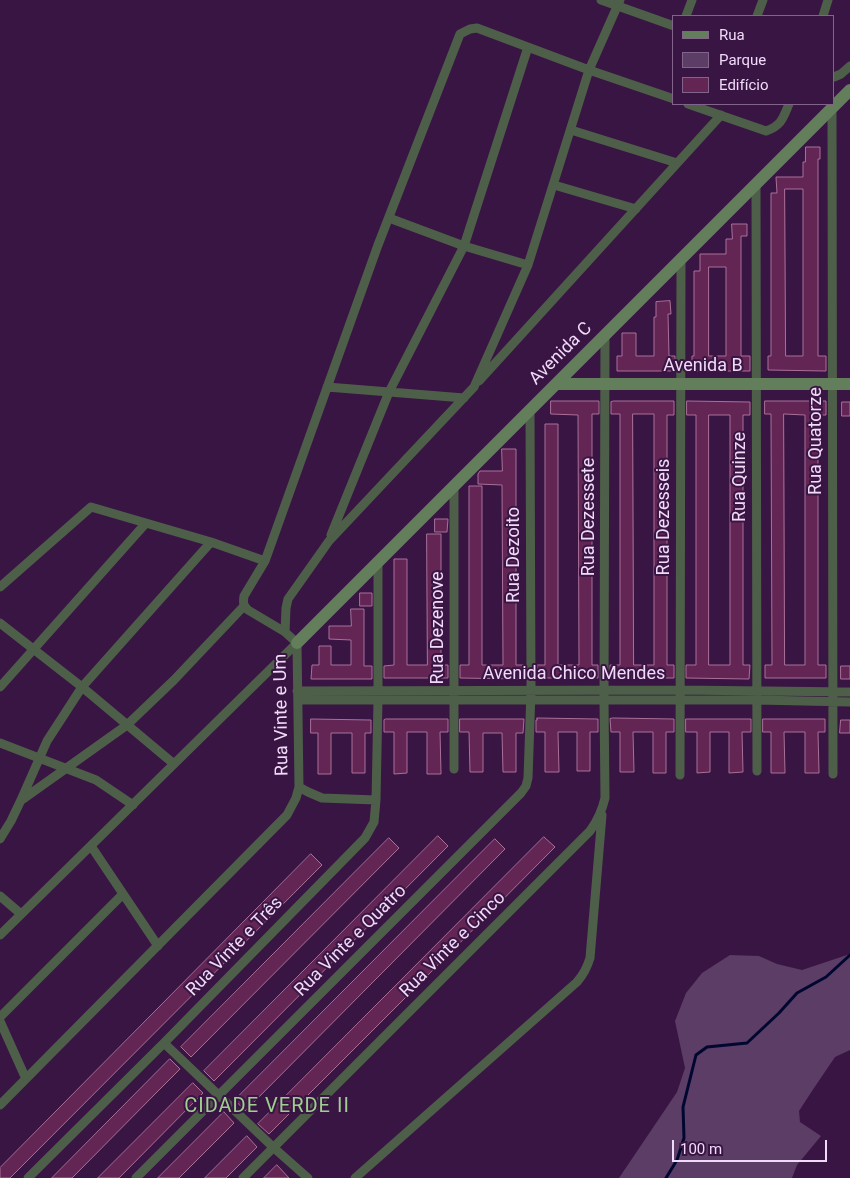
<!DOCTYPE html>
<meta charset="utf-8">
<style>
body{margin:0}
#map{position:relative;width:850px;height:1178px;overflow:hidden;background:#391543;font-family:Roboto,sans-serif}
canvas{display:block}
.legend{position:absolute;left:672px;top:15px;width:162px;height:90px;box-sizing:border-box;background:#391543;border:1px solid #82648b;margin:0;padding:6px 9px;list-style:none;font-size:15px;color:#f0daf7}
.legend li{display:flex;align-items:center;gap:10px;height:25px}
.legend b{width:25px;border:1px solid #82648b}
.scale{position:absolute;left:672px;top:1140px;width:155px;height:22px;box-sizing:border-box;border:2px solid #f0daf7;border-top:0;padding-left:6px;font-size:15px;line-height:18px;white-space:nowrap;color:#f0daf7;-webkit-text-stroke:4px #391543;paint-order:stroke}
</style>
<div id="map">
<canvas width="850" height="1178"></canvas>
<ul class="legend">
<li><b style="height:6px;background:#637e5a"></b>Rua</li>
<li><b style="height:14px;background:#5c3d65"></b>Parque</li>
<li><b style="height:14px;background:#632554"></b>Edifício</li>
</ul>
<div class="scale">100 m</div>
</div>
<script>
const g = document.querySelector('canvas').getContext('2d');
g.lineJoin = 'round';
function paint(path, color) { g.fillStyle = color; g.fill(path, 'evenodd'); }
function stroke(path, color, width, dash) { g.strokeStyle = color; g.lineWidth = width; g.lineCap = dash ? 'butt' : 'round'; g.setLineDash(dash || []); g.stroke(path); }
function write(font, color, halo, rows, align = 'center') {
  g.font = font + ' Roboto,sans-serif'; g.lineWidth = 4; g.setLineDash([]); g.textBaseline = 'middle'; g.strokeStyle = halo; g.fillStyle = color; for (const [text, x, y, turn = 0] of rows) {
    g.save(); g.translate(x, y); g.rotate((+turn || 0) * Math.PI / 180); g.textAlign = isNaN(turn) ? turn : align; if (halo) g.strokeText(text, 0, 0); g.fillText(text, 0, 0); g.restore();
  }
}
paint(new Path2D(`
 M850 954V1050L835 1057 812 1091 799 1111 800 1122 821 1136 797 1165 792 1178H619L677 1092 685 1068 675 1021 686 993 702 973 730 955 759 956 777 964 802 970Z`), '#5c3d65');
stroke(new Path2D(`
 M666 1178 677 1160 684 1138 683 1107 696 1055 707 1047 747 1043 779 1013 797 993 826 977 850 955`), '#000731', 3);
const building = new Path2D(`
 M806 147H820V159H818V356H826V371L768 370V356H771V193H777L776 177H803V162H805ZM785 189H803V356H786Z
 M732 224H747V236H741V356H750V371H692V356H694V271H700V254H726V239H732ZM709 267H726V356H709Z
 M670 301 671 314H668L669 356H675V371H617V356H622V333H636V356H654V317H656V302Z
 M551 401H599V414H592V665H598V678H537V665H545V424H558V665H579L578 415 551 414Z
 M614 401H674V415H667V665H674V678H610V665H620V414H611V402ZM633 414H654V665H634Z
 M687 401 750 402V415H743V665H750L749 679 686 678V665H696V415H687ZM709 415H730V665H709Z
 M765 401H826V415H818V665H826V678H765V665H772L771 414H765ZM784 414 805 415V665H785Z
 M842 402H850V416H842Z
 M502 449H516V665H525V678L524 679 460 678V665H469V486H482V665H503L502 485 478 484V474L480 471H502Z
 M435 519H448L447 532H435Z
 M427 534H441V665H448V678H384V666L394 665V559H407V665H427Z
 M360 593H372V606H360Z
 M351 609H364V666H372V679H311L312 665H319V646H331V665H351V640L329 639V626H351Z
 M841 666H850V679H841Z
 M537 718 598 719V732H590V771H577V732H558L559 772H545V732H536V720H537Z
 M613 718 674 719V732H666V773H653V732H633L634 772H620V732H611L610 719Z
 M311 719 371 720V733H365V773H352V733H331V774H318V733H311Z
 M386 719H448V732H440L441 774H427V732H407V773L394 774V732H384V720Z
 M460 719H524L523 733H516V772H503L502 733H483V772H470L469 732H460Z
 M686 719H751V732H742L743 772 729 773V732H710V772L697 773V732H686Z
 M763 719H825V732H818L819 773H805V732H784L785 773H771V732H763Z
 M841 720H850V733H840Z
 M438 836 448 846 214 1081 204 1071Z
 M544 837 555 847 419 984 269 1134 258 1124Z
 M389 838 399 848 191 1057 181 1047Z
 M495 839 505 849 245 1111 235 1100Z
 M311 854 322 865 10 1178H0V1168Z
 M170 1059 180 1069 157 1092 72 1178H52Z
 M193 1083 203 1093 119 1178H98Z
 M224 1112 234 1123 179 1178H158Z
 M247 1136 257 1147 226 1178H205Z
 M277 1165 289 1178H264Z`);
paint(building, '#632554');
stroke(building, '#a97098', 1);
stroke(new Path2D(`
 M601 0 674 26
 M686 16 692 0
 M757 16 763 0
 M823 16 828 0
 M834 77 841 74 850 66
 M688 104 766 131C782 125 783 118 789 104
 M832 108 833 774
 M571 130 677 163
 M756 184 757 771
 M554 185 636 209
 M389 218 464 246 528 265
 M479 381 721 115
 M327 387 464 398
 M454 486V769
 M331 535 389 392 464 246 528 47
 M0 587 91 507 211 542 265 561
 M0 623 82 687 174 764
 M285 632 248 610C243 605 243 603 244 596L265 561 378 245 460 34 470 29 477 28 589 70 674 99
 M297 643 285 632 286 608 288 599 329 541 474 387 528 265 589 70 620 0
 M0 687 146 523
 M297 691 680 690 850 692
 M298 700H757L850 702
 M0 743 96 780 133 805
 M680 775 681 259
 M299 787 308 792 322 798 376 800
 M23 799 127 725 174 680 244 606
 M0 839 11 821 21 800 47 741 82 687 211 542
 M91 846 158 946
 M0 896 21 914
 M0 935 297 643
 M0 1017 123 894
 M0 1021 26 1079
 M164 1043 274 1148 308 1178
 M0 1105 287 815 296 798 299 787 297 643
 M28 1178 164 1043 365 838 374 822 376 800 378 700V562
 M136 1178 521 793 526 786 528 778 531 691 530 410
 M243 1178 590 831C598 820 602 811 605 798L604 700 605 335
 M355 1178 577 982C584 974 587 968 590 958L602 815`), '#4e5f49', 9);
stroke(new Path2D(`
 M556 384H850
 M297 643 850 90`), '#637e5a', 12);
write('18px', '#f0daf7', '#391543', [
 ["Avenida C",561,354,-45],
 ["Avenida B",703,366],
 ["Rua Quatorze",816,441,-90],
 ["Rua Quinze",740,477,-90],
 ["Rua Dezessete",589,517,-90],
 ["Rua Dezesseis",664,517,-90],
 ["Rua Dezoito",514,555,-90],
 ["Rua Dezenove",438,628,-90],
 ["Avenida Chico Mendes",574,674],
 ["Rua Vinte e Um",282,715,-91],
 ["Rua Vinte e Quatro",351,941,-45],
 ["Rua Vinte e Cinco",453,945,-45],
 ["Rua Vinte e Três",235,947,-46]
]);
g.letterSpacing = '1px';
write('20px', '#9fcf90', '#391543', [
 ["CIDADE VERDE II",267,1107]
]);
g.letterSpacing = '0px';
</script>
